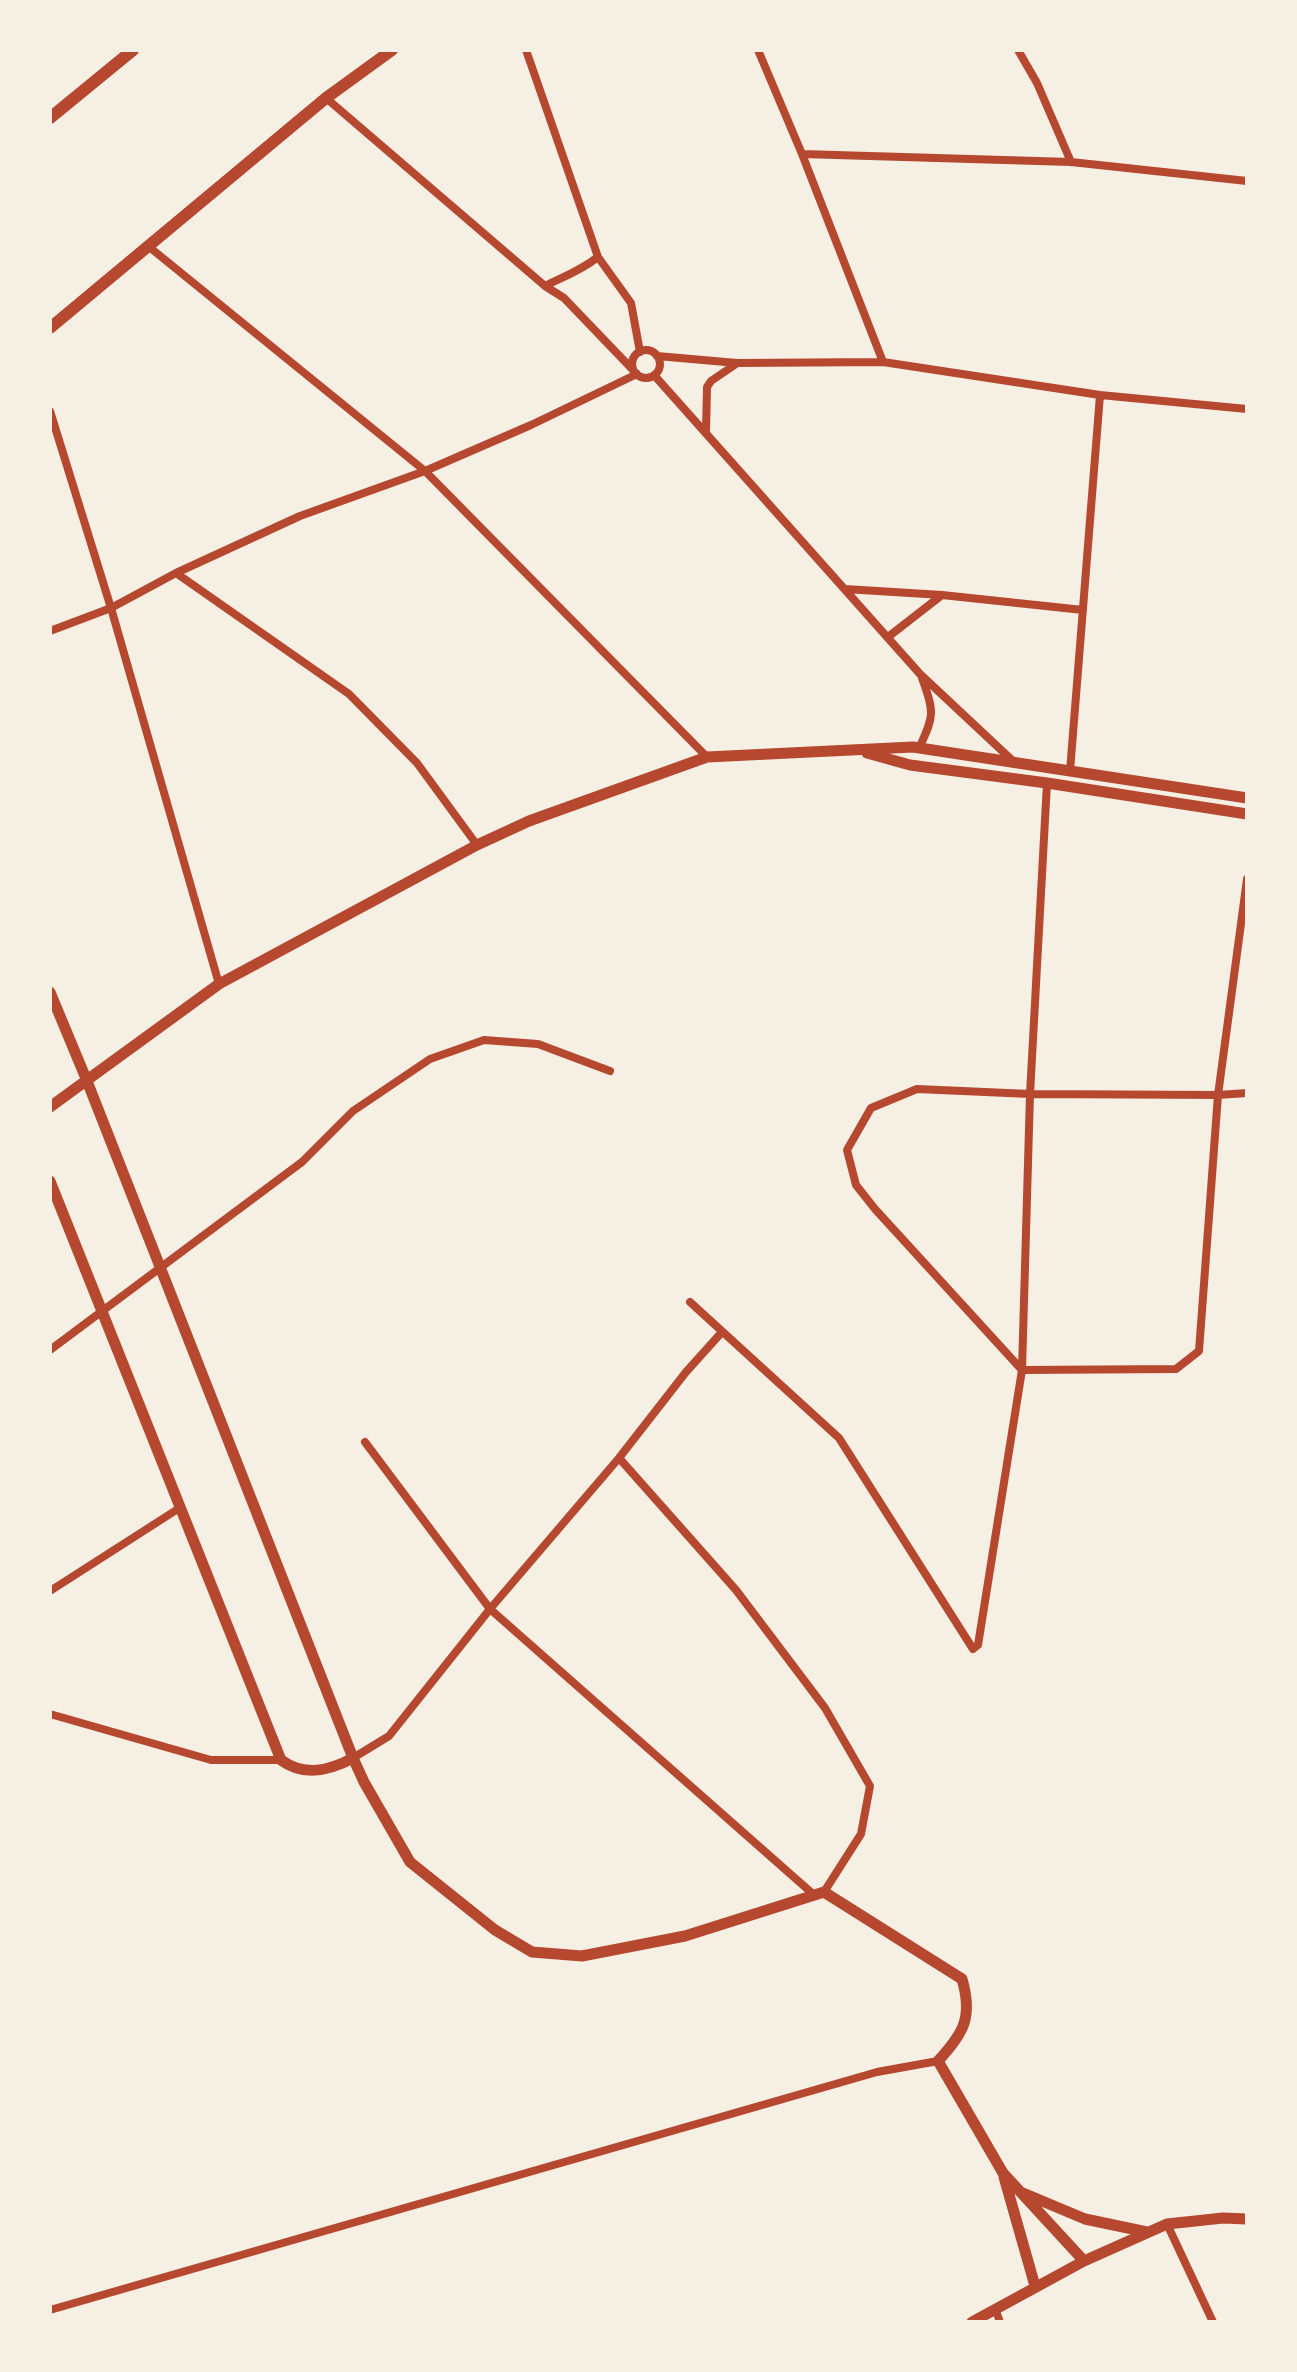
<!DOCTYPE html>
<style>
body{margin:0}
#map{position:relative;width:1297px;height:2372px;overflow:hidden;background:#f6efe4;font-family:Arial,sans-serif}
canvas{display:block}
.frame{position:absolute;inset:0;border:52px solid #f6efe4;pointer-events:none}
</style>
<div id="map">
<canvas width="1297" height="2372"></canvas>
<div class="frame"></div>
</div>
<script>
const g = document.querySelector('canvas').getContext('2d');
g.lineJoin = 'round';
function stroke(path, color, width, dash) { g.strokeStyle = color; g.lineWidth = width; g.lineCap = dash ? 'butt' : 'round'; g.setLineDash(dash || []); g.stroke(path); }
stroke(new Path2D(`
 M526 50 598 257 631 303 640 352
 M758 50 802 154 883 362
 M1018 50 1037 83 1071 162
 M326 98 545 286 564 298 634 371
 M802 154 1071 162 1247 181
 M148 246 425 471 707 757
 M545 286C565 276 580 271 598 257
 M632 364a14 14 0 1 1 28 0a14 14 0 1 1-28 0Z
 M657 356 737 363 883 362 1100 395 1247 409
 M654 375 920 674 1014 762
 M50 411 111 608 219 984
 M706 431 707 387 711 381 736 364
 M176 573 349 694 417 763 477 845
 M845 589 942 595 1083 610
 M50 631 111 608 176 573 300 516 425 471 531 425 637 374
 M888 637 942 595
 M919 748C935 715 934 712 922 678
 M1070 771 1100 395
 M1247 879 1218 1095 1199 1351 1176 1369 1022 1370 875 1209 856 1185 847 1150 871 1108 917 1089 1030 1094 1218 1095 1247 1093
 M690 1302 839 1438 973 1649 978 1645 1022 1370 1030 1094 1047 783
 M50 1350 302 1162 353 1111 430 1059 484 1040 538 1044 610 1071
 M365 1442 490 1609 813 1894
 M619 1458 736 1590 825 1708 870 1786 861 1834 824 1892
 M50 1591 181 1507
 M50 1714 211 1760H281
 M353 1758 389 1736 490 1609 619 1458 686 1372 722 1332
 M1167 2224 1213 2322
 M50 2310 877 2072 938 2061
 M996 2311 1000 2322`), '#b5482f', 8);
stroke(new Path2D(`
 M867 753 910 765 1047 783 1247 814
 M50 992 87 1081 353 1758 364 1782 410 1862 495 1930 532 1952 582 1956 685 1936 824 1892 962 1979C973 2017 964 2033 938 2061L1003 2173 1084 2261
 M50 1107 219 984 477 845 529 821 707 757 913 747 1247 798
 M50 1181 281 1760C304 1777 329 1771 353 1758
 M1004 2177 1035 2286
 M1023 2193 1085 2219 1147 2232
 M972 2322 1084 2261 1167 2224 1223 2218 1247 2219`), '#b5482f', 11);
stroke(new Path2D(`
 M50 118 133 50
 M50 328 326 98 392 50`), '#b5482f', 12);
</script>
